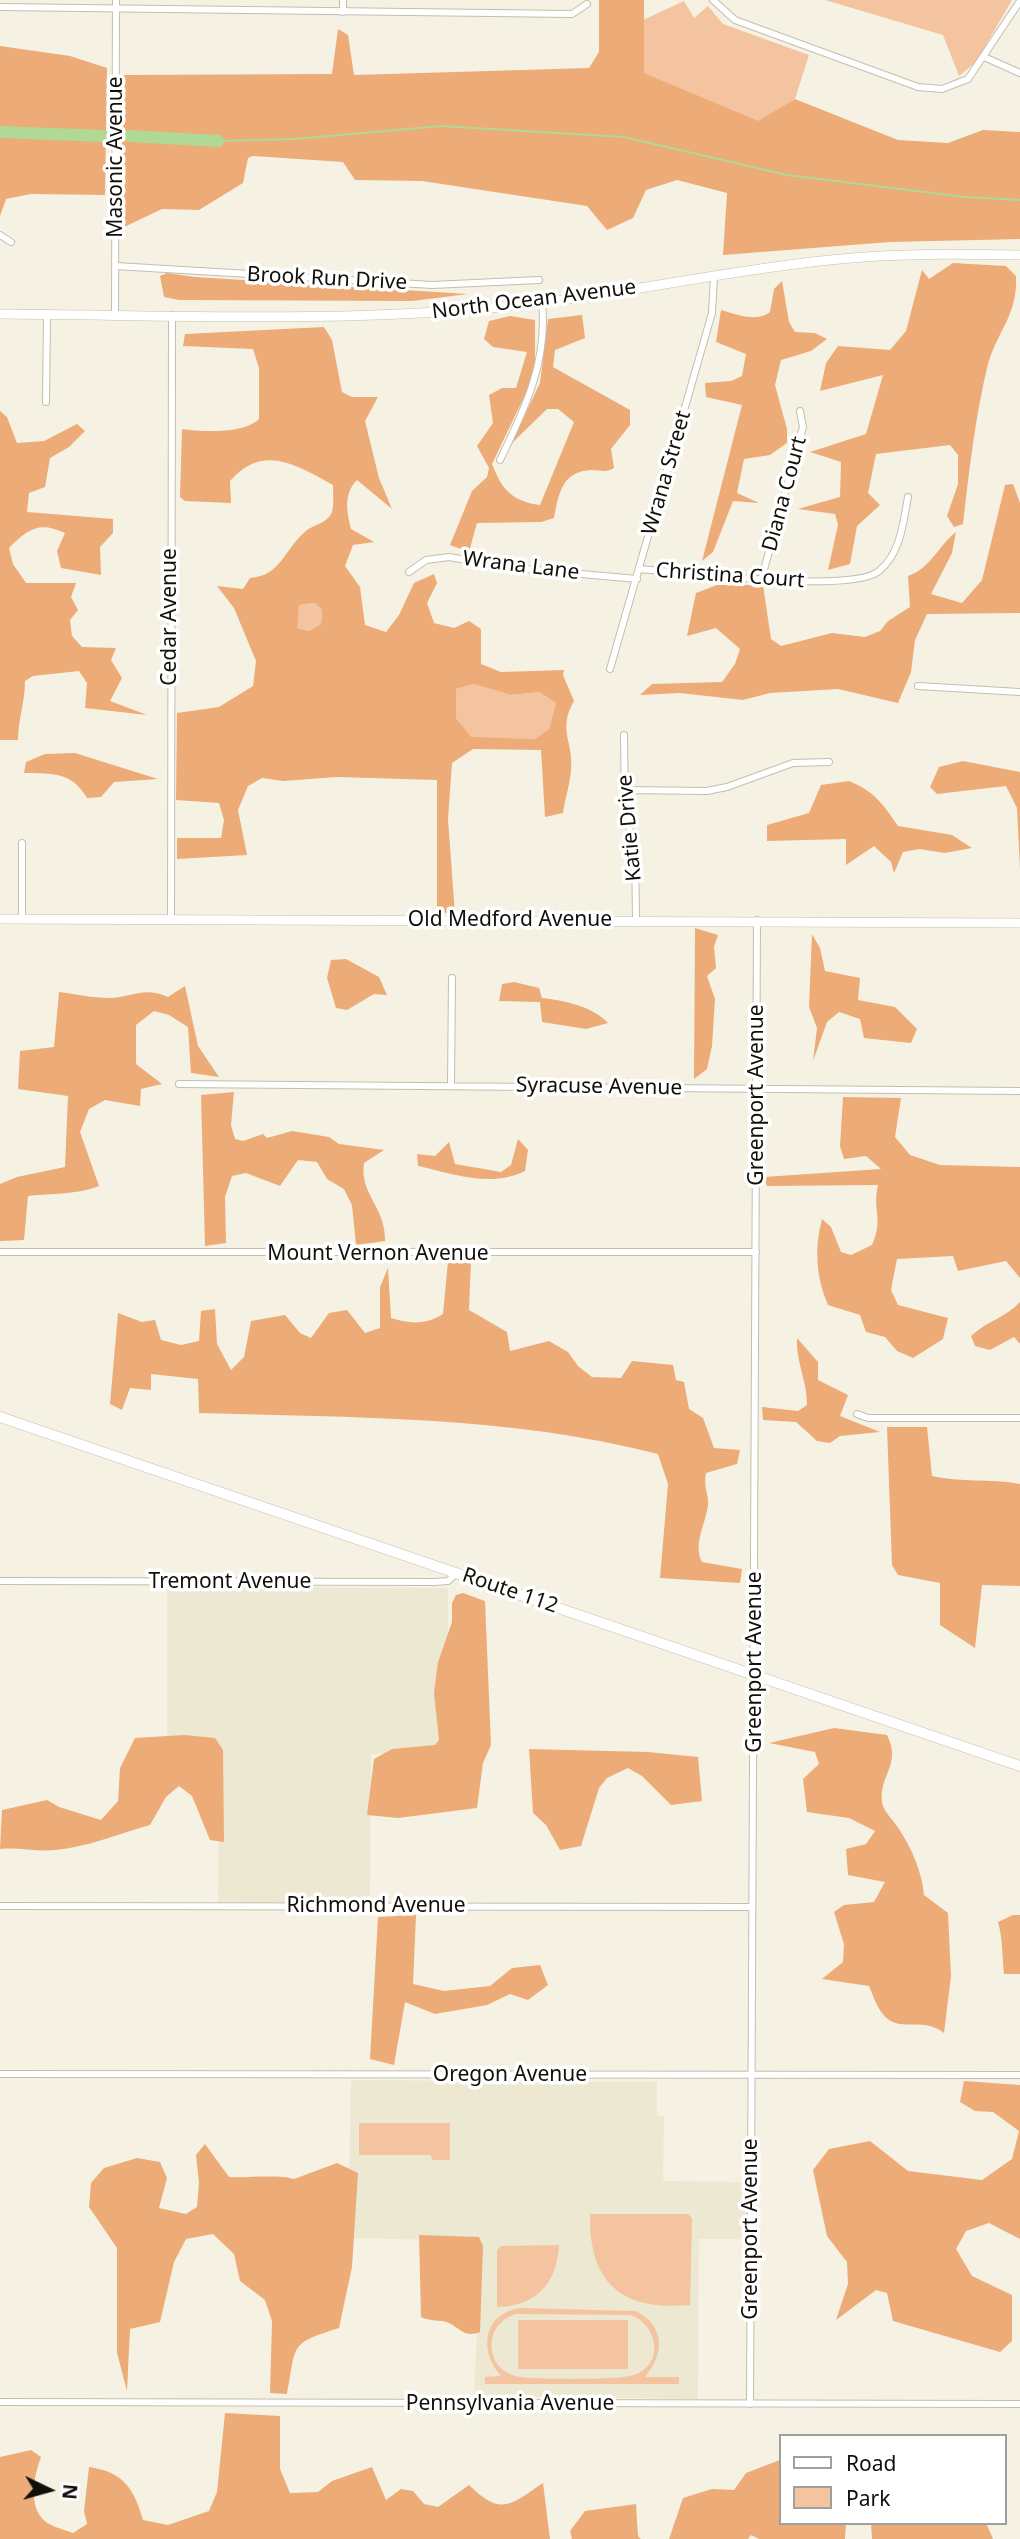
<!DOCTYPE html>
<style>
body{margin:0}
#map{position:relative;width:1020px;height:2539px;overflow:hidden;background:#f6f2e3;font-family:"Noto Sans",sans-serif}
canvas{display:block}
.legend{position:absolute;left:779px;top:2434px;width:228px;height:91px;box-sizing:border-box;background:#fff;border:2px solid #9f9f9d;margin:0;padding:9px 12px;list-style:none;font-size:21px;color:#100f0a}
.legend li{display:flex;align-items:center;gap:14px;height:35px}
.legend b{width:35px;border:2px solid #9f9f9d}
.north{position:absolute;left:14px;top:2455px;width:70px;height:70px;-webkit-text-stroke:5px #fff;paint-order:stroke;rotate:95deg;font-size:19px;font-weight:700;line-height:28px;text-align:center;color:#100f0a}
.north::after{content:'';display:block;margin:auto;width:24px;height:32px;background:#100f0a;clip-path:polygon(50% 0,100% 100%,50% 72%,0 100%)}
</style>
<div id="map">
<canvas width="1020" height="2539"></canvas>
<ul class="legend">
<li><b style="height:9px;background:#fff"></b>Road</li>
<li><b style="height:19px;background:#f3c49f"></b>Park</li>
</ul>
<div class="north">N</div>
</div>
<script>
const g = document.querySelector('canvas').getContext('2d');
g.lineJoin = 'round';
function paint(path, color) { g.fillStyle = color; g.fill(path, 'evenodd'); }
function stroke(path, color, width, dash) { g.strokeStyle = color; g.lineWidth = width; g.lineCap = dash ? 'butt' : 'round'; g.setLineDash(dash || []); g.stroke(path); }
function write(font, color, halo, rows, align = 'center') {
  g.font = font + ' "Noto Sans",sans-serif'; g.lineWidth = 7; g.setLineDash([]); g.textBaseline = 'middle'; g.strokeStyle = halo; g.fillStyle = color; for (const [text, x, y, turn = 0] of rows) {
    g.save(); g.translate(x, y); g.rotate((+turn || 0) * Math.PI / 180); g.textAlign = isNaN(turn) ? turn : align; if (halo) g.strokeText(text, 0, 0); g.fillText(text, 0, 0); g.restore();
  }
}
paint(new Path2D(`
 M167 1587 448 1588 447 1754H371L370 1903 218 1902 219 1744H167Z
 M351 2080 657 2082V2116H664L663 2181 748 2182 747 2239H699L698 2399 474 2396 481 2241 348 2238Z`), '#ede8d1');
paint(new Path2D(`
 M825 0H1012L976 62 959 76 943 35Z
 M684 1 694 18 708 6 723 24 809 55 795 99 758 122 643 73V20Z
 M315 603 322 610 321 624 309 631 296 628 299 605Z
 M474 684 511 695 539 692 556 703 549 729 535 739 471 738 456 718V689Z
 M359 2123H450V2160H432L431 2155H359Z
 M590 2214H688L692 2218 690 2305C622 2311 589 2284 590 2214Z
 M559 2245C557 2284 536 2306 497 2307V2250L501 2246Z
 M520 2308 636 2311C666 2327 664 2354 645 2377H679V2384H485V2377L501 2376C479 2352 482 2314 520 2308ZM515 2314 631 2315C658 2325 665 2365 634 2375 620 2380 530 2380 515 2376 508 2374 502 2370 497 2364 485 2344 493 2322 515 2314Z
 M518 2320H628V2369H518Z`), '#f3c49f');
paint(new Path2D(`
 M599 0H644V73L758 121 795 99 898 140 948 143 983 130 1020 132V239L890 242 723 255 727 193 677 180 646 190 633 218 607 230 587 206 422 181 355 180 343 162 253 156 248 158 243 183 199 210 162 209 120 229 123 75 332 74 338 29 348 35 354 75 589 68 599 52Z
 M0 46 70 56 107 68 105 195 31 194 6 199 0 216Z
 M953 263 1006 266 1016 276C1018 316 996 332 987 368 975 419 969 472 963 524L954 527 947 516 958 484V455L950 445 876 454 868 493 880 505 857 526 850 564 828 570 838 525 835 514 798 509 840 497 841 462 810 452 866 434 883 375 820 391 826 363 838 346 890 350 906 331 922 270 929 279Z
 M167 273 195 277 468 294 412 301 179 300 164 297 160 276Z
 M782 281 789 322 795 332 815 333 827 339 811 351 781 360 775 385 787 429V443L770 455 744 459 737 493 759 503 733 501 713 552 702 561 742 405 706 397 705 383 731 381 742 376 746 354 716 342 721 310C736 314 756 323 770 312L774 289Z
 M582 315 585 338 555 350 553 367 630 410V425L611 449 614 468C606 473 601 470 592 470 562 471 559 493 554 518L541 522 477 523 469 552 450 545 472 491 487 477 489 468 477 446 493 423 489 395 502 388H516L527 352 493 347 484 339 489 321 510 316 535 320V367L525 395 492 464C502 490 512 501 540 505L574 422 558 409H547L511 444 540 383 548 319Z
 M324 327 332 340 342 392 352 397H378L365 421 379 478 392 509 357 480C343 494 347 512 351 529L374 542 353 545 345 566 360 587 365 625 386 632 399 615 414 583 434 574 437 583 427 603 434 623 454 628 469 621 481 629V664L501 672 564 670 563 675 574 701C557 730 574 742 571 770 570 784 565 799 563 813L545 817 541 750 473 749 452 763 448 819 455 915 437 911V780L337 777 283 781 262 778 248 786 238 810 247 855 177 859V838H221L224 820 219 803 176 800 177 713 219 707 253 686 256 661 234 608 217 586 243 589 250 578C281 576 285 548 306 531 314 524 327 524 332 512 334 505 333 493 333 485 297 465 263 443 230 481L231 503 185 501 180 497 182 429C202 432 244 434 259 419V368L253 349 183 346 185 334ZM315 603 322 610 321 624 309 631 297 628 299 605ZM474 684 511 695 539 692 556 703 549 729 535 739 471 737 456 718V689Z
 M0 411 7 417 17 443 44 441 77 424 85 431 69 447 50 458 45 487 29 493 27 512 113 519V533L100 547 101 575 61 568 57 551 65 533C39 521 28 529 9 548L13 564 26 583H76L71 597 78 610 70 620 72 636 82 647 116 648 111 660 122 678 110 701 147 715 85 708 87 683 79 671 33 676 25 681C25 702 18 720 18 740H0Z
 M1013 484 1020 503V613L927 614 915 640 911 672 898 703 838 689 770 693 743 700 680 693 640 695 652 684 722 682 735 664 740 649 716 628 687 636 696 593 717 585H763L771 639 781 646 832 633 865 637 880 631 888 621 910 607 908 576C931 568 938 546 956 532L952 553 931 594 962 603 982 580 1005 485Z
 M75 753 158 779 114 782 101 797 87 798C71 771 53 774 24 773L26 762 45 754Z
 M963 761 1020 772V870L1017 808 1006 786 937 794 930 787 939 767Z
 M849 781C874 791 883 804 898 826L952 835 972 848 945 853 919 849 903 852 894 873 891 862 874 846 846 865V839L767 841V825L809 813 821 785Z
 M695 928 718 935 714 947 716 968 707 976 715 999 712 1046 707 1069 694 1079Z
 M812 934 820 948 825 971 860 978 858 1000 895 1007 917 1029 911 1043 864 1038 860 1019 839 1012 827 1022 813 1061 817 1028 809 1007Z
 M346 959 379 977 387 995 374 994 347 1010 336 1008 327 978 331 960Z
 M514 982 539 988 542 998C563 1000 594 1007 608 1023L586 1029 542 1022 540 1002 499 1001 502 984Z
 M185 986 198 1046 219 1077 191 1073 188 1027 169 1015 154 1011 136 1025V1064L162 1084 141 1089 140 1106 105 1100 89 1109 80 1132 99 1186C76 1195 53 1193 28 1196L24 1240 0 1241V1184L17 1177 65 1167 68 1096 18 1089 20 1051 54 1047 59 992C75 994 93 998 109 998 132 998 143 986 168 997Z
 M234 1092 231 1125 235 1139 243 1141 263 1134 267 1138 292 1131 329 1137 339 1144 384 1150 364 1163C359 1194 386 1207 385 1241L356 1245 352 1205 344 1189 327 1179 317 1162 298 1160 280 1186 246 1173 232 1176 225 1197 226 1243 205 1246 201 1095Z
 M843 1097 901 1098 895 1137 910 1155 940 1165 1020 1167V1278L1006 1261 958 1271 953 1256 897 1259 891 1290 898 1305 948 1318 943 1339 913 1358 897 1351 885 1337 866 1332 860 1315 828 1305C816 1278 814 1248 822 1219L831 1227 841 1252 851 1255 872 1245C884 1218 872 1212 878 1185L767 1186 764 1177 881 1169 866 1156 844 1159 840 1146Z
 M518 1139 528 1150 525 1171C491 1188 454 1174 418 1166L417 1154 435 1156 449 1142 455 1164 501 1172 511 1165Z
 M471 1260 469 1310 507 1332 510 1351 549 1341 568 1352 578 1366 592 1377 621 1378 632 1361 673 1365 676 1380 684 1382 689 1409 703 1418 714 1448 740 1450 737 1464 706 1473C703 1487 709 1494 708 1506 705 1525 693 1544 702 1562L742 1569 740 1583 660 1578 668 1484 658 1454C507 1415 353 1418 199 1413L198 1379 151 1374V1390L130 1388 122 1410 110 1404 118 1313 142 1322 155 1320 161 1340 181 1345 199 1341 201 1311 215 1309 217 1344 231 1370 244 1357 251 1321 285 1315 300 1333 311 1338 329 1313 347 1310 365 1333 380 1328V1287L388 1268 391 1318C410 1324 426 1325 443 1314L448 1261Z
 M1020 1302V1344L1014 1337 990 1350 975 1346 971 1336C987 1321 1005 1318 1020 1302Z
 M797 1338 818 1362V1380L848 1395 840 1416 880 1432 840 1436 830 1443 817 1441 796 1422 763 1420 762 1407 798 1411 807 1405C807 1380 796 1363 797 1338Z
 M887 1427H927L932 1476C961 1483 991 1478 1020 1484V1586L982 1585 975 1648 940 1625V1583L898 1575 892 1565Z
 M463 1593 485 1601 491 1745 483 1763 477 1808 398 1818 367 1815 374 1759 392 1749 435 1745 439 1740 434 1693 438 1662 452 1622V1603L456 1595Z
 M834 1728 887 1735C902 1765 879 1774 882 1802 883 1811 894 1821 899 1829 912 1849 922 1872 924 1895L948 1913 951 1976 944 2033C921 2015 898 2035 882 2013 876 2005 873 1995 869 1986L822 1979 843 1962 844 1944 834 1912 844 1905 874 1902 885 1882 848 1875 846 1849 866 1844 875 1831 849 1818 807 1812 803 1779 819 1764 815 1752 769 1743Z
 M184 1735 215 1738 223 1750 224 1842 210 1840 192 1796 179 1786 166 1797 150 1825C118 1834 88 1847 55 1850 37 1852 18 1847 0 1849L2 1810 47 1800 59 1807 101 1820 118 1801 120 1768 135 1738Z
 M529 1749 648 1752 698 1757 702 1801 671 1805 642 1776 628 1768 607 1778 599 1788 581 1846 560 1850 546 1825 533 1813Z
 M416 1915 413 1984 444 1991 490 1986 512 1968 540 1965 548 1985 528 2000 510 1994 487 2005 435 2014 405 2002 394 2065 370 2059 378 1917Z
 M1013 1915H1020V1974H1004C1002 1955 1003 1940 998 1922Z
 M964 2081 1020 2085V2239L989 2223 966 2231 956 2249 972 2276 1012 2295V2341L1000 2352 893 2321 887 2293 876 2290 836 2320 848 2284 847 2262 827 2236 813 2170 829 2149 870 2141 908 2171 982 2180 1012 2159 1019 2131 993 2112 975 2111 960 2102Z
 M205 2144 229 2177C247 2178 279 2174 294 2179L337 2163 358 2173 352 2267 339 2328C288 2344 297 2344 287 2394L270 2393 272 2321 265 2300 240 2281 234 2254 213 2234 186 2239 174 2262 160 2322 130 2329 127 2391 117 2353V2248L89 2207 91 2183 104 2168 137 2158 160 2162 167 2178 159 2208 186 2214 197 2207 199 2183 196 2155Z
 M419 2235 479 2237 483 2246 480 2332C465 2338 461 2329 449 2323 440 2319 431 2322 421 2317Z
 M225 2413 280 2416V2469L290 2493 318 2492 332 2481 372 2467 386 2500 401 2489 413 2491 424 2504 438 2507 469 2485C501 2516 509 2506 543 2483L550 2539H0V2457L31 2450 41 2457C34 2476 27 2507 46 2522 53 2527 65 2530 73 2533L87 2524 84 2511 89 2467C124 2472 134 2489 143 2520L168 2525 209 2511 217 2492Z
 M780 2460V2523H846L845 2539H759L751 2535 748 2539H669L683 2498 712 2489 734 2490 746 2473Z
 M636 2504 638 2536 641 2539H572L570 2531 585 2511Z
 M871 2523H986L993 2539H872Z`), '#edab77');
stroke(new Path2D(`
 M218 141 295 139 441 126 624 137 787 175 965 197 1020 200`), '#afd995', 2);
stroke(new Path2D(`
 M0 132 103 136
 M129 136 218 141`), '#afd995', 12);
const street = new Path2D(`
 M713 0 735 20 918 87 942 89 968 79 1020 1
 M0 7 572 14 587 4
 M343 12V0
 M984 57 1020 73
 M0 235 11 242
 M116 266 432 285 539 280
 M115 315 116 0
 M46 402 47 314
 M500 460C525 409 548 361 542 303
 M639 569C682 572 852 594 879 571 901 553 903 523 908 497
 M409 572 426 560 449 557 514 568 637 579
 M762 577 803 427 800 411
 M610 669 712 313 714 276
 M918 686 1020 692
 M624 735 625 813 635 847 636 920
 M624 790 707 791 727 787 793 763 829 762
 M22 919V843
 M171 920 172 315
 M179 1084 1020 1091
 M451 1085 452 978
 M0 1252H756
 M857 1414 868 1418H1020
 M0 1581 435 1582 448 1581 457 1573
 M0 1906 752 1907
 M0 2074 1020 2075
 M0 2402 1020 2404
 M750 2404 757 920`);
const secondary = new Path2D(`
 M0 314C167 315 335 323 501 307 611 297 720 271 830 260 893 253 957 254 1020 255
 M0 919 1020 923`);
const primary = new Path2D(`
 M0 1417 1020 1766`);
stroke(street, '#c2bfb0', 8);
stroke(secondary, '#c2bfb0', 10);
stroke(primary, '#c2bfb0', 11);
stroke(street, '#fff', 6);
stroke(secondary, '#fff', 9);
stroke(primary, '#fff', 10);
write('21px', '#100f0a', '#fff', [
 ["Masonic Avenue",116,157,-90],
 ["Brook Run Drive",327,279,3],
 ["North Ocean Avenue",534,300,-7],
 ["Wrana Street",667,473,-74],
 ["Diana Court",785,494,-75],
 ["Wrana Lane",521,566,7],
 ["Christina Court",730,576,4],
 ["Cedar Avenue",170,617,-90],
 ["Katie Drive",630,828,-95],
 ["Old Medford Avenue",510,920],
 ["Syracuse Avenue",599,1087,1],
 ["Greenport Avenue",757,1095,-90],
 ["Mount Vernon Avenue",378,1254],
 ["Tremont Avenue",230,1582],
 ["Route 112",510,1591,19],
 ["Greenport Avenue",755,1662,-90],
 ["Richmond Avenue",376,1906],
 ["Oregon Avenue",510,2075],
 ["Greenport Avenue",751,2229,-90],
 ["Pennsylvania Avenue",510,2404]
]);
</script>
